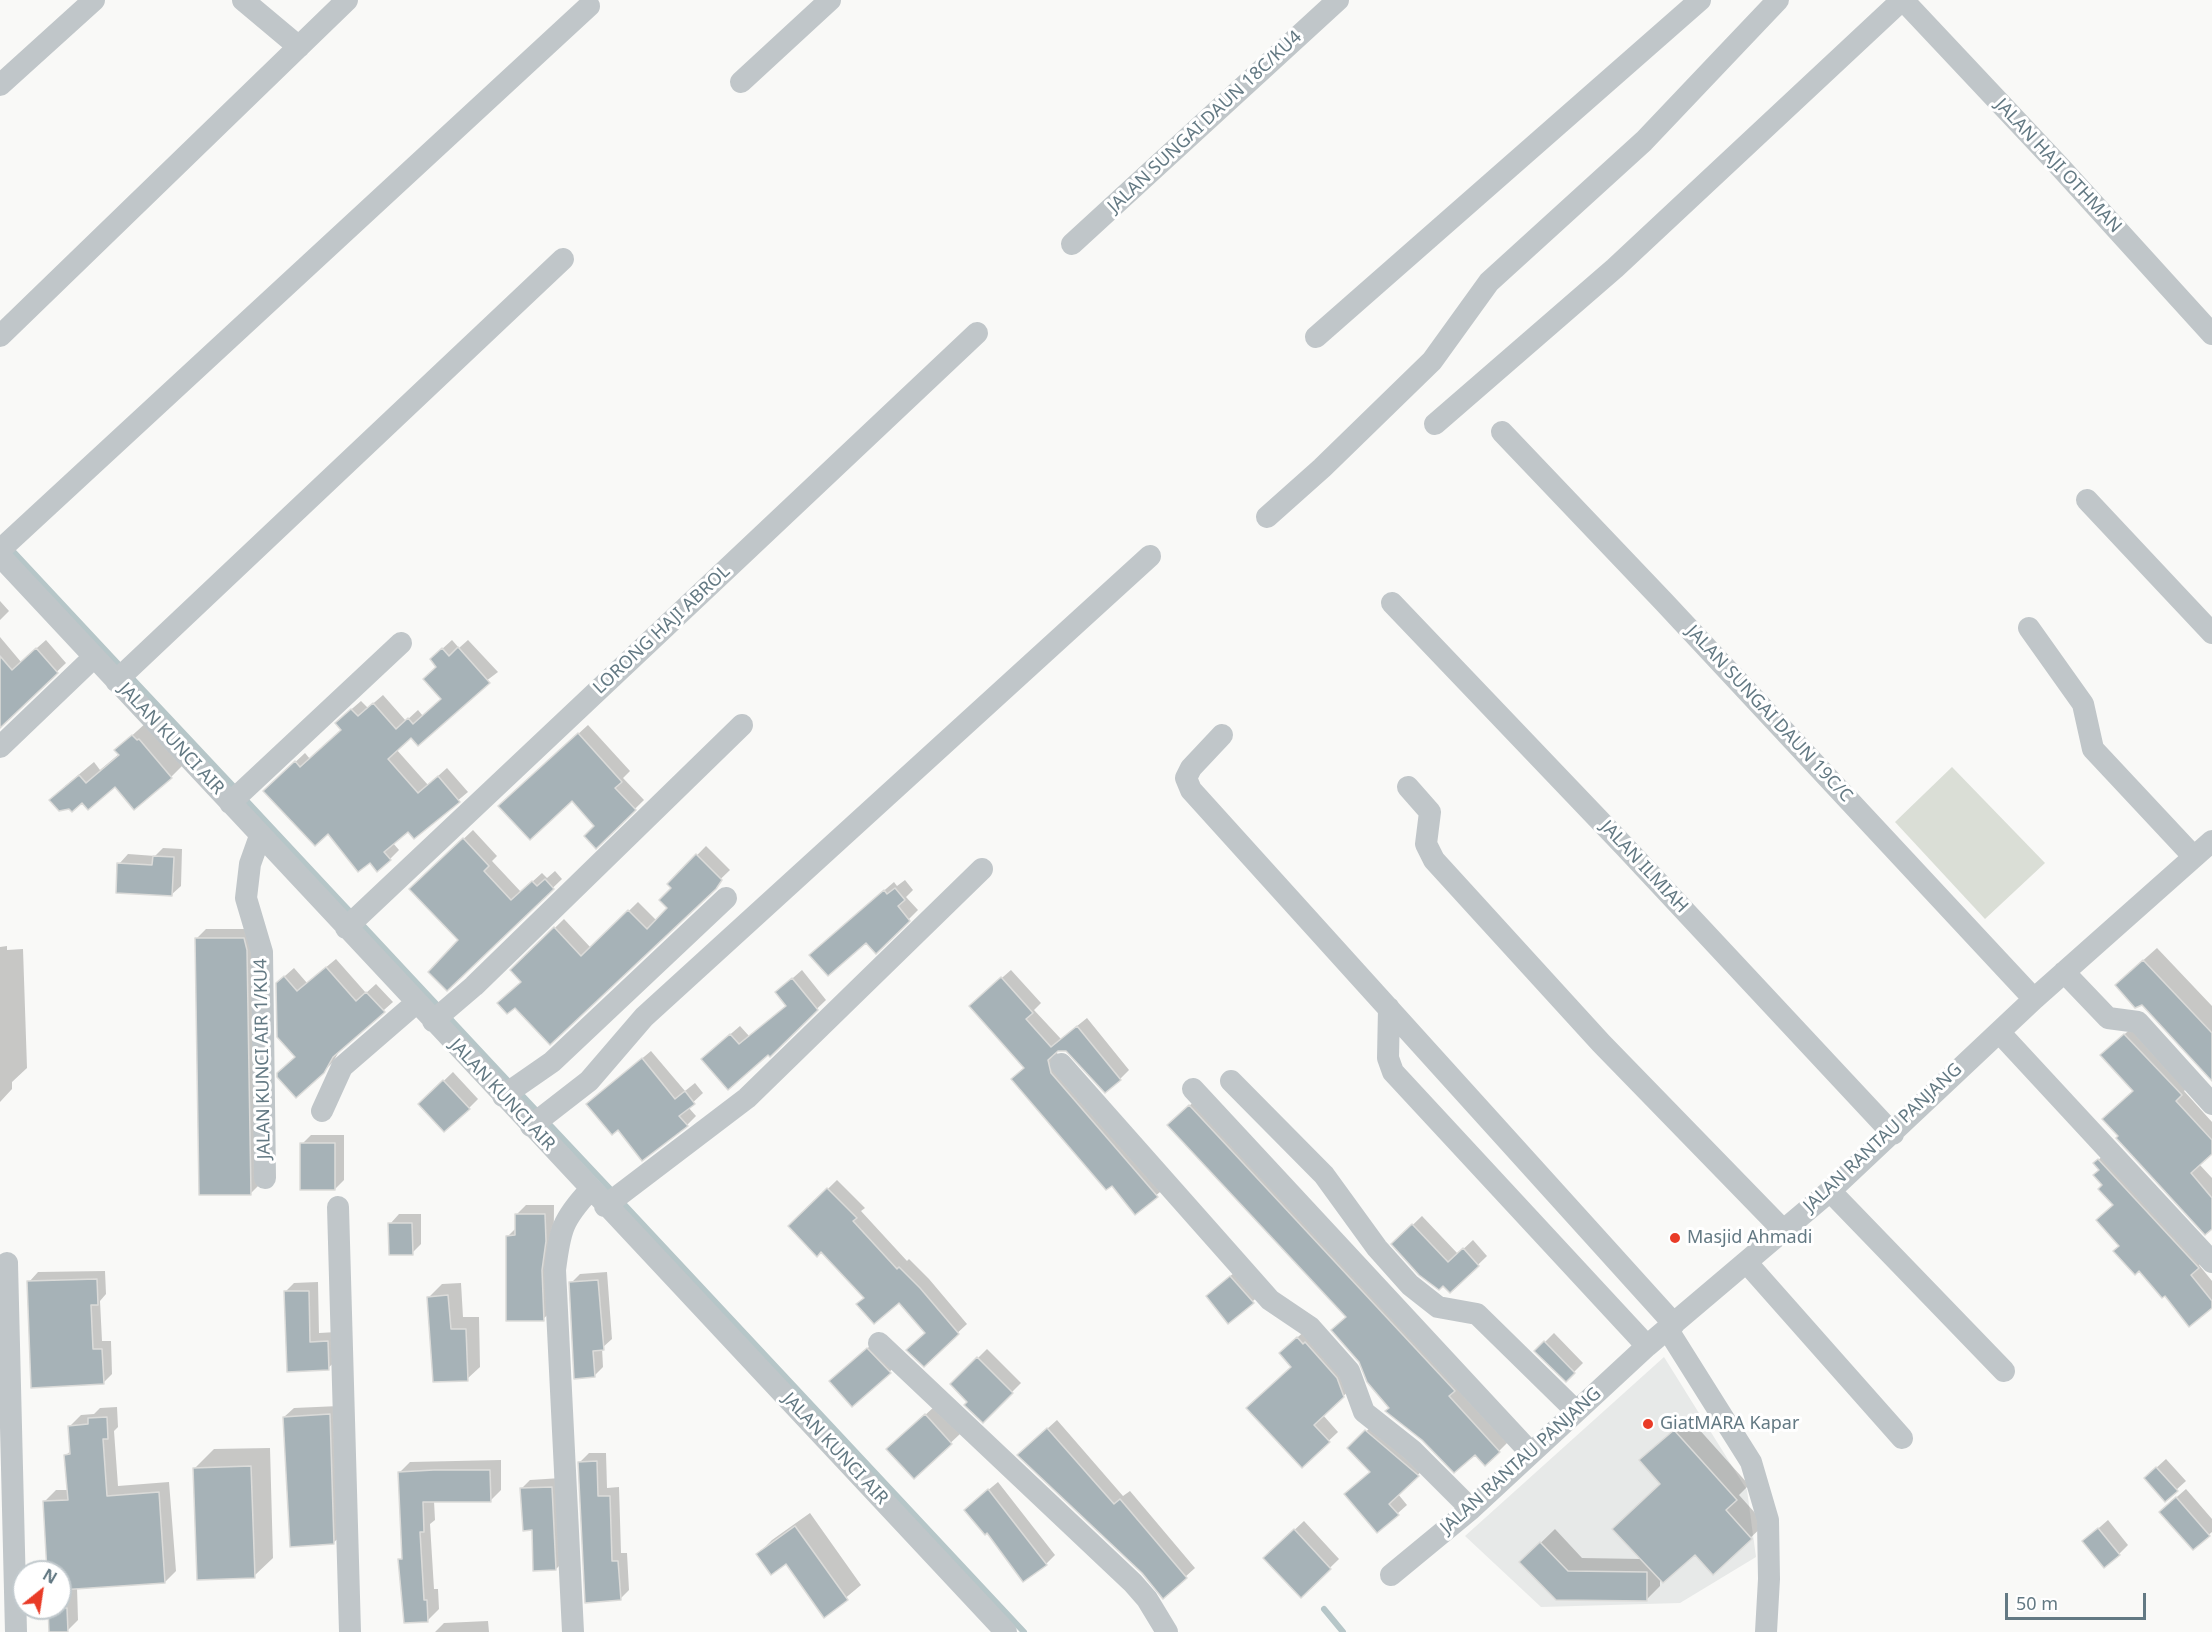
<!DOCTYPE html>
<style>
body{margin:0}
#map{position:relative;width:2212px;height:1632px;overflow:hidden;background:#f9f9f7;font-family:"Noto Sans",sans-serif}
canvas{display:block}
.north{position:absolute;left:12px;top:1560px;width:60px;height:60px;box-sizing:border-box;background:#fff;border:2px solid #c1c9cd;border-radius:50%;rotate:30deg;font-size:16px;font-weight:700;line-height:24px;text-align:center;color:#637983}
.north::after{content:'';display:block;margin:auto;width:21px;height:27px;background:#e93b27;clip-path:polygon(50% 0,100% 100%,50% 72%,0 100%)}
.scale{position:absolute;left:2005px;top:1593px;width:141px;height:27px;box-sizing:border-box;border:3px solid #637983;border-top:0;padding-left:8px;font-size:18px;line-height:21px;white-space:nowrap;color:#637983;-webkit-text-stroke:4px #fff;paint-order:stroke}
</style>
<div id="map">
<canvas width="2212" height="1632"></canvas>
<div class="north">N</div>
<div class="scale">50 m</div>
</div>
<script>
const g = document.querySelector('canvas').getContext('2d');
g.lineJoin = 'round';
function paint(path, color) { g.fillStyle = color; g.fill(path, 'evenodd'); }
function stroke(path, color, width, dash) { g.strokeStyle = color; g.lineWidth = width; g.lineCap = dash ? 'butt' : 'round'; g.setLineDash(dash || []); g.stroke(path); }
function write(font, color, halo, rows, align = 'center') {
  g.font = font + ' "Noto Sans",sans-serif'; g.lineWidth = 6; g.setLineDash([]); g.textBaseline = 'middle'; g.strokeStyle = halo; g.fillStyle = color; for (const [text, x, y, turn = 0] of rows) {
    g.save(); g.translate(x, y); g.rotate((+turn || 0) * Math.PI / 180); g.textAlign = isNaN(turn) ? turn : align; if (halo) g.strokeText(text, 0, 0); g.fillText(text, 0, 0); g.restore();
  }
}
paint(new Path2D(`
 M1664 1357 1747 1490 1756 1557 1680 1603 1541 1607 1465 1536Z`), '#e7e9e8');
paint(new Path2D(`
 M1952 767 2045 863 1985 919 1895 822Z`), '#daded6');
paint(new Path2D(`
 M0 601 9 611 0 620Z
 M0 637 21 662 46 640 66 663 0 726Z
 M452 640 459 648 468 640 498 672 396 749 428 785 447 768 468 792 414 837 408 830 393 843 399 850 390 859 370 861 328 832 274 782 305 753 310 759 343 729 346 714 361 701 368 708 383 695 406 721 418 710 423 716 442 699 438 666 441 650Z
 M147 722 185 763 171 777 115 785 65 786 94 762 100 770 119 754 116 750Z
 M588 725 630 771 623 778 644 800 596 847V826L572 799 509 797Z
 M473 830 497 856 492 861 521 892 542 873 547 878 555 871 562 879 448 989 460 940 420 880Z
 M706 846 730 870 550 1043 523 982 512 970 564 919 591 948 638 902 657 921 669 908 674 888 669 884Z
 M163 848 182 849 181 886 171 895 119 864 128 854 155 856Z
 M905 880 913 890 906 897 918 910 876 952 866 941 820 946 894 882 897 886Z
 M206 929H253L260 1184 251 1193 196 939Z
 M7 946V950L23 949 27 1068 12 1082V1089L0 1102V947Z
 M2157 948 2212 1006V1080L2130 972Z
 M336 959 366 993 376 984 393 1002 341 1048 333 1062 323 1072 296 1057 277 983 294 968 307 983Z
 M802 970 826 1000 770 1054 712 1050 740 1026 749 1036 787 1005 777 992Z
 M1011 970 1041 1003 1034 1010 1061 1039 1087 1018 1129 1070 1120 1079 1066 1050 1056 1049 1060 1064 1166 1187 1135 1213 1026 1067 980 997Z
 M2134 1026 2190 1085 2184 1091 2212 1122V1152L2199 1164 2212 1178V1227L2120 1136 2135 1090 2111 1046Z
 M651 1051 685 1091 695 1083 703 1093 688 1107 696 1116 687 1125 588 1104Z
 M453 1072 478 1099 469 1108 429 1095Z
 M1199 1097 1508 1442 1499 1451 1475 1453 1391 1408 1347 1316 1178 1116Z
 M311 1135H344V1180L335 1189 302 1144Z
 M2108 1151 2207 1258 2199 1265 2212 1281V1307L2165 1294 2120 1246 2114 1205 2104 1185 2101 1170 2095 1163Z
 M837 1180 865 1208 861 1211 907 1261 909 1259 929 1279 967 1324 924 1364 927 1333 899 1300 865 1298 821 1250 790 1226Z
 M526 1205H554L553 1310 543 1319 508 1236 517 1227 516 1215Z
 M399 1214H421V1244L412 1253 390 1224Z
 M1422 1216 1458 1254 1473 1240 1487 1256 1451 1291 1393 1244Z
 M1240 1268 1262 1293 1229 1322 1217 1287Z
 M105 1271 106 1294 100 1301 102 1341H111L112 1374 103 1383 29 1282 38 1272Z
 M607 1272 612 1339 602 1348 603 1367 594 1376 571 1283 580 1274Z
 M318 1282 319 1333 337 1332 338 1359 328 1368 289 1371 285 1292 294 1283Z
 M461 1283 463 1317H479L480 1367 467 1379 429 1297 442 1284Z
 M1307 1329 1353 1387 1323 1415 1338 1432 1302 1466 1290 1344Z
 M1554 1333 1583 1363 1566 1380 1536 1351Z
 M877 1340 899 1363 853 1405 840 1372Z
 M987 1349 1021 1383 983 1421 952 1384Z
 M339 1406 343 1534 333 1543 284 1417 294 1408Z
 M935 1406 960 1434 914 1477 898 1440Z
 M117 1407 118 1427 114 1431 118 1486 169 1482 176 1571 165 1582 77 1587 78 1620 67 1631 50 1608H60V1572H48L45 1501 56 1490H68L66 1455 72 1450 70 1426 81 1415 94 1414 100 1408Z
 M1688 1417 1749 1485 1739 1495 1765 1524 1713 1573 1695 1552 1660 1578V1586L1646 1600 1521 1562 1555 1529 1582 1558 1642 1559 1662 1484 1655 1447Z
 M1057 1420 1123 1496 1130 1491 1195 1568 1163 1597 1028 1446Z
 M1376 1422 1427 1466 1398 1494 1407 1505 1378 1531 1371 1471 1349 1448Z
 M270 1448 273 1558 254 1576 195 1468 214 1449Z
 M589 1453H606L607 1488 619 1487 621 1553H627L629 1590 620 1599 580 1462Z
 M2166 1459 2186 1481 2166 1499 2155 1469Z
 M501 1460V1490L490 1501H434L435 1520 430 1524 434 1589H438L439 1609 428 1620 400 1560 403 1556 399 1473 410 1462Z
 M561 1478 565 1560 556 1569 534 1529 521 1489 530 1480Z
 M998 1482 1055 1555 1046 1564 987 1531 975 1501Z
 M2186 1489 2212 1519V1532L2193 1548 2170 1503Z
 M810 1513 861 1585 825 1615 786 1562 758 1554 772 1540Z
 M2108 1520 2128 1545 2119 1554 2084 1541Z
 M1304 1521 1339 1559 1301 1596 1274 1549Z
 M488 1621 489 1632H435L444 1623Z`), '#0003');
stroke(new Path2D(`
 M10 548 122 668
 M129 675 237 790
 M244 798 511 1084
 M518 1091 614 1193
 M621 1201 1024 1632
 M1324 1609 1343 1632`), '#b6c6c8', 6);
const building = new Path2D(`
 M458 647 490 683 418 746 411 738 388 759 418 793 438 776 460 802 414 839 408 832 384 852 391 860 377 872 370 863 358 872 328 834 315 846 263 791 295 761 300 767 341 730 335 723 351 709 358 716 373 703 396 729 408 718 413 724 441 699 423 679 436 667 430 659 442 648 449 656Z
 M36 648 58 673 0 728V656L12 670Z
 M578 733 622 782 615 788 636 810 596 849 584 836 594 826 572 801 530 840 498 806Z
 M132 735 137 740 139 739 172 778 134 810 115 787 88 810 82 803 72 812 69 809 59 811 49 800 79 775 86 783 119 755 114 750Z
 M463 838 489 866 484 871 511 900 532 881 537 886 545 879 554 889 447 991 428 972 458 940 409 889Z
 M696 854 722 880 716 889 550 1045 515 1008 507 1014 497 1003 521 982 510 970 554 927 581 956 628 910 647 929 667 908 659 900 671 888 667 884Z
 M153 856 174 857 172 896 116 893 117 863 152 865Z
 M895 888 905 900 898 906 910 921 876 954 866 943 828 976 809 955 884 890 887 894Z
 M195 938H244L247 950 251 1195H199Z
 M2143 960 2212 1033V1081L2142 1005 2135 1008 2115 985Z
 M326 967 356 1001 366 992 385 1012 333 1057 324 1073 296 1098 277 1077V1073L295 1057 277 1037 276 983 284 976 297 991Z
 M1001 977 1033 1013 1026 1019 1051 1047 1077 1026 1121 1080 1105 1093 1066 1051H1058L1048 1060 1051 1073 1158 1197 1135 1215 1112 1186 1106 1190 1011 1079 1024 1068 969 1006Z
 M792 978 818 1010 770 1057 768 1055 728 1090 701 1059 730 1034 739 1044 786 1006 775 992Z
 M2124 1034 2182 1095 2176 1101 2212 1140V1154L2191 1173 2212 1198V1229L2205 1235 2116 1138 2118 1136 2102 1119 2133 1091 2100 1055Z
 M642 1058 675 1099 685 1091 695 1104 679 1116 688 1126 642 1161 618 1130 612 1135 586 1104Z
 M443 1080 470 1109 444 1132 418 1104Z
 M1189 1105 1455 1391 1449 1396 1500 1452 1485 1466 1475 1455 1454 1473 1422 1440 1385 1411 1389 1408 1367 1382 1359 1362 1331 1330 1346 1317 1167 1125Z
 M300 1143H335V1190H300Z
 M2098 1159 2199 1268 2191 1275 2212 1301V1308L2189 1327 2165 1296 2162 1298 2139 1271 2135 1275 2113 1251 2119 1246 2096 1220 2113 1205 2098 1189 2102 1185 2093 1175 2099 1170 2093 1163Z
 M827 1188 857 1218 853 1221 897 1269 899 1267 920 1288 959 1334 924 1367 906 1350 925 1333 899 1303 874 1324 856 1304 864 1298 821 1252 817 1257 788 1226Z
 M515 1214H545L546 1241 542 1270 544 1321H506V1236L515 1235Z
 M388 1223H412L413 1255H389Z
 M1412 1224 1448 1262 1463 1248 1479 1266 1450 1293 1443 1286 1439 1290 1419 1275 1391 1244Z
 M1230 1276 1254 1303 1228 1324 1206 1296Z
 M97 1279 98 1305H91L93 1349H102L104 1384 31 1388 27 1281Z
 M598 1280 604 1350 593 1351 595 1377 574 1379 569 1282Z
 M284 1291H309L310 1342 328 1341 329 1370 287 1372Z
 M448 1295 451 1329H466L468 1381 433 1382 427 1297Z
 M1297 1337 1303 1344 1305 1342 1337 1378 1344 1397 1314 1425 1330 1442 1302 1468 1246 1408 1291 1367 1279 1353Z
 M1544 1341 1575 1373 1566 1382 1534 1351Z
 M867 1348 891 1373 852 1407 829 1381Z
 M977 1357 1013 1393 983 1423 964 1405 967 1402 950 1384Z
 M330 1414 334 1544 290 1547 283 1417Z
 M925 1414 952 1444 914 1479 886 1449Z
 M107 1417 108 1439H103L107 1496 159 1492 165 1583 60 1590V1572H47L43 1501 68 1500 64 1455 70 1454 68 1426 88 1424V1418Z
 M1047 1428 1114 1504 1120 1499 1187 1578 1163 1599 1142 1573 1017 1455Z
 M1365 1430 1419 1476 1389 1504 1399 1515 1377 1533 1344 1494 1370 1472 1347 1448Z
 M1674 1430 1737 1500 1726 1510 1752 1539 1713 1575 1695 1555 1663 1583 1612 1529 1660 1484 1639 1460Z
 M597 1461 598 1496H610L612 1561H618L621 1600 585 1603 578 1462Z
 M251 1466 255 1578 197 1580 193 1468Z
 M2156 1467 2178 1491 2165 1502 2144 1478Z
 M434 1470H490L491 1502H423L424 1532H420L424 1600H427L428 1622 404 1623 398 1559H402L398 1472Z
 M552 1487 556 1570 533 1571 532 1530 523 1531 520 1488Z
 M988 1489 1047 1565 1023 1582 987 1533 985 1535 964 1510Z
 M2176 1497 2210 1536 2193 1550 2159 1512Z
 M795 1526 848 1600 824 1618 786 1564 771 1575 756 1554Z
 M2098 1528 2120 1555 2104 1568 2082 1541Z
 M1294 1529 1331 1569 1301 1598 1263 1558Z
 M1540 1542 1568 1571 1647 1572V1601L1556 1600 1519 1562Z
 M48 1608H67L68 1632H49Z`);
paint(building, '#a6b2b7');
stroke(building, '#dbdbd9', 1.5);
stroke(new Path2D(`
 M243 0 299 47
 M1903 0 2061 168 2212 334
 M741 82 830 0
 M0 85 94 0
 M1072 244 1338 0
 M0 336 347 0
 M1316 337 1700 0
 M1435 424 1615 268 1902 0
 M1502 432 1664 602 2034 999
 M2087 500 2212 633
 M1267 517 1322 468 1432 361 1489 282 1644 141 1778 0
 M0 550 589 6
 M0 556 1006 1632
 M1392 603 1625 847 1893 1134
 M2029 628 2083 704 2093 749 2194 857
 M116 681 563 259
 M1222 735 1191 768 1186 778 1191 790 1674 1324
 M0 747 94 657
 M1408 787 1430 812 1426 844 1434 860 1601 1043 1782 1229
 M230 803 401 643
 M260 836 250 864 246 898 262 952 265 1178
 M346 928 977 333
 M2064 972 2108 1018 2138 1022 2212 1104
 M1389 1008 1388 1058 1393 1072 1647 1346
 M433 1021 474 986 742 725
 M1999 1032 2212 1262
 M1061 1064 1270 1300 1310 1327 1349 1371 1364 1412 1412 1450 1471 1509
 M1231 1081 1324 1175 1377 1248 1410 1285 1438 1307 1477 1314 1576 1411
 M1193 1089 1530 1452
 M503 1096 552 1062 726 898
 M322 1111 342 1067 416 1003
 M531 1126 589 1081 644 1017 1150 556
 M1830 1191 2004 1371
 M605 1206 747 1098 982 869
 M338 1207 350 1632
 M7 1263 16 1632
 M1747 1263 1902 1438
 M1668 1330 1751 1462 1768 1520 1769 1579 1766 1632
 M879 1343 1133 1583 1147 1599 1167 1632
 M1391 1575 1471 1509 1647 1346 1830 1191 2034 999 2212 841
 M573 1632 555 1270C560 1230 562 1220 590 1190`), '#c0c6c9', 22);
for (const [x, y, r, color] of [
 [1675,1238,6,"#e93b27"],
 [1648,1424,6,"#e93b27"]
]) { const dot = new Path2D(); dot.arc(x, y, r, 0, 2 * Math.PI); g.fillStyle = color; g.fill(dot); stroke(dot, '#fff', 2); }
write('18px', '#637983', '#fff', [
 ["JALAN SUNGAI DAUN 18C/KU4",1205,122,-43],
 ["JALAN HAJI OTHMAN",2058,166,47],
 ["LORONG HAJI ABROL",662,630,-43],
 ["JALAN SUNGAI DAUN 19C/C",1769,714,47],
 ["JALAN KUNCI AIR",171,739,47],
 ["JALAN ILMIAH",1644,867,47],
 ["JALAN KUNCI AIR 1/KU4",263,1059,-91],
 ["JALAN KUNCI AIR",502,1095,47],
 ["JALAN RANTAU PANJANG",1883,1138,-43],
 ["JALAN KUNCI AIR",835,1449,47],
 ["JALAN RANTAU PANJANG",1521,1461,-42]
]);
write('18px', '#637983', '#fff', [
 ["Masjid Ahmadi",1687,1238],
 ["GiatMARA Kapar",1660,1424]
], 'left');
</script>
